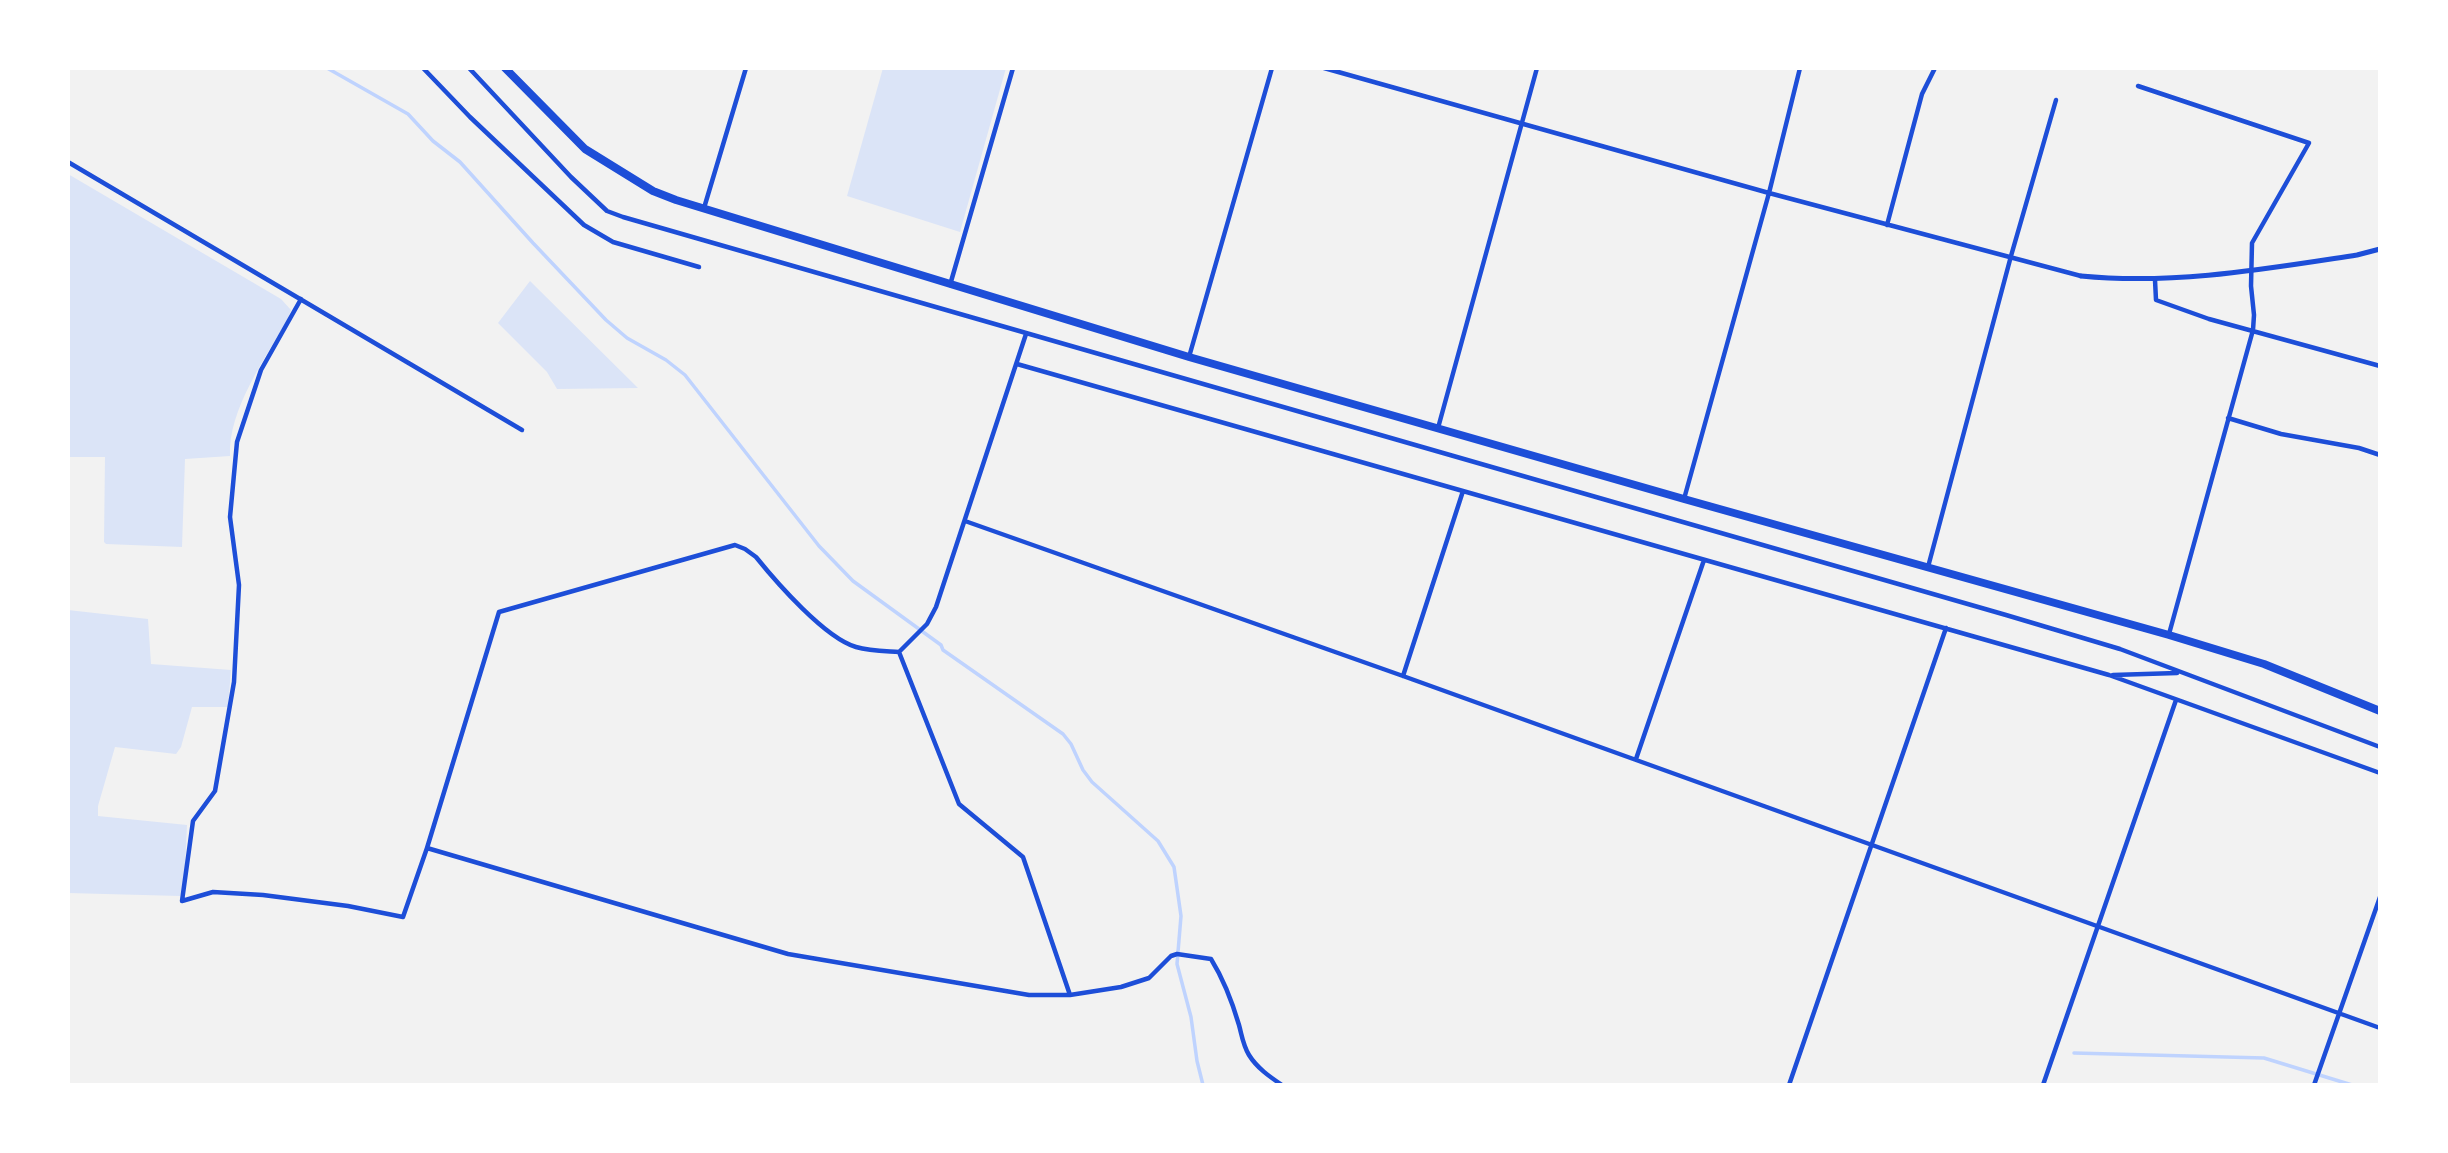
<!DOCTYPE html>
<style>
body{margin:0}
#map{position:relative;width:2448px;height:1153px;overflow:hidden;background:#f2f2f2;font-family:Cabin,sans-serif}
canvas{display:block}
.frame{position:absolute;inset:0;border:70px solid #fff;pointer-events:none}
</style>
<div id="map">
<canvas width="2448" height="1153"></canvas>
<div class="frame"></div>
</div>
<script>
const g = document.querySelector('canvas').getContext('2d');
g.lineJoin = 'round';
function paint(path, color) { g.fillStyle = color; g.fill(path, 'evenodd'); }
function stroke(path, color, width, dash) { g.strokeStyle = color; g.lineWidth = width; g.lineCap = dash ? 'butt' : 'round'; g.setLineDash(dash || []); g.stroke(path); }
paint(new Path2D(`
 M883 68H1006L960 232 847 196Z
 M68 174 281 299 291 310 288 318C266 358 228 409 230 456L185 459 182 547 106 544 104 542 105 457H68Z
 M530 281 638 388 557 389 547 372 498 323Z
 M68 610 148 619 151 664 231 670 228 707H192L181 747 176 754 115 747 98 806V816L187 825 184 889 180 896 68 893Z`), '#dbe4f7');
stroke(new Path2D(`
 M327 68 408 114 433 141 460 162 533 243 606 320 627 338 666 360 685 375 819 546 853 581 941 645 943 650 1063 734 1071 744 1083 770 1092 782 1158 841 1174 867 1181 916 1177 964 1191 1017 1197 1061 1203 1085
 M2052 68H2062
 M2074 1053 2264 1058 2352 1085`), '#bfd3fe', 3.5);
stroke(new Path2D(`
 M423 68 470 117 584 225 613 242 699 267
 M469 68 571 177 607 211 623 217 2006 615 2120 649 2380 747
 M1324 68 1769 193 2081 276
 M2138 86 2309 143 2252 243 2251 286 2254 315 2253 330 2169 634
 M68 162 522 430
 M704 208 746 68
 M1887 225 1922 94 1935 68
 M2155 280 2156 300 2209 319 2380 366
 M950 285 1013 68
 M301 299 261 370 237 442 230 517 239 585 234 682 215 791 193 821 182 901 213 892 263 895 348 906 403 917 427 848 499 612 735 545 745 549 756 557C777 583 825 638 856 647 870 651 885 651 899 652L927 624 936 607 1026 334
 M1189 357 1272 68
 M1017 364 2109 675 2380 773
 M2228 418 2281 434 2359 448 2380 455
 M1438 428 1537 68
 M1684 499 1769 193 1800 68
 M965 521 1403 676 2380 1028
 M1928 567 2011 256 2056 100
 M899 652 959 804 1023 857 1070 995
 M2113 675 2177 673
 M1403 676 1463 491
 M1636 759 1704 560
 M427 848 788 954 1029 995H1070L1121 987 1149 978 1171 956 1177 954 1211 959C1224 980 1232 1001 1239 1025 1242 1036 1243 1045 1249 1055 1257 1068 1270 1077 1282 1085
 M1789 1085 1946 628
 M2043 1085 2176 700
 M2314 1085 2380 897`), '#1d4ed8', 4.5);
stroke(new Path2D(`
 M2081 276C2175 285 2265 269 2357 255L2380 249`), '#1d4ed8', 5);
stroke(new Path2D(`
 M505 68 585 149 653 191 676 200 1189 357 1684 499 2169 635 2264 664 2380 711`), '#1d4ed8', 8);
</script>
